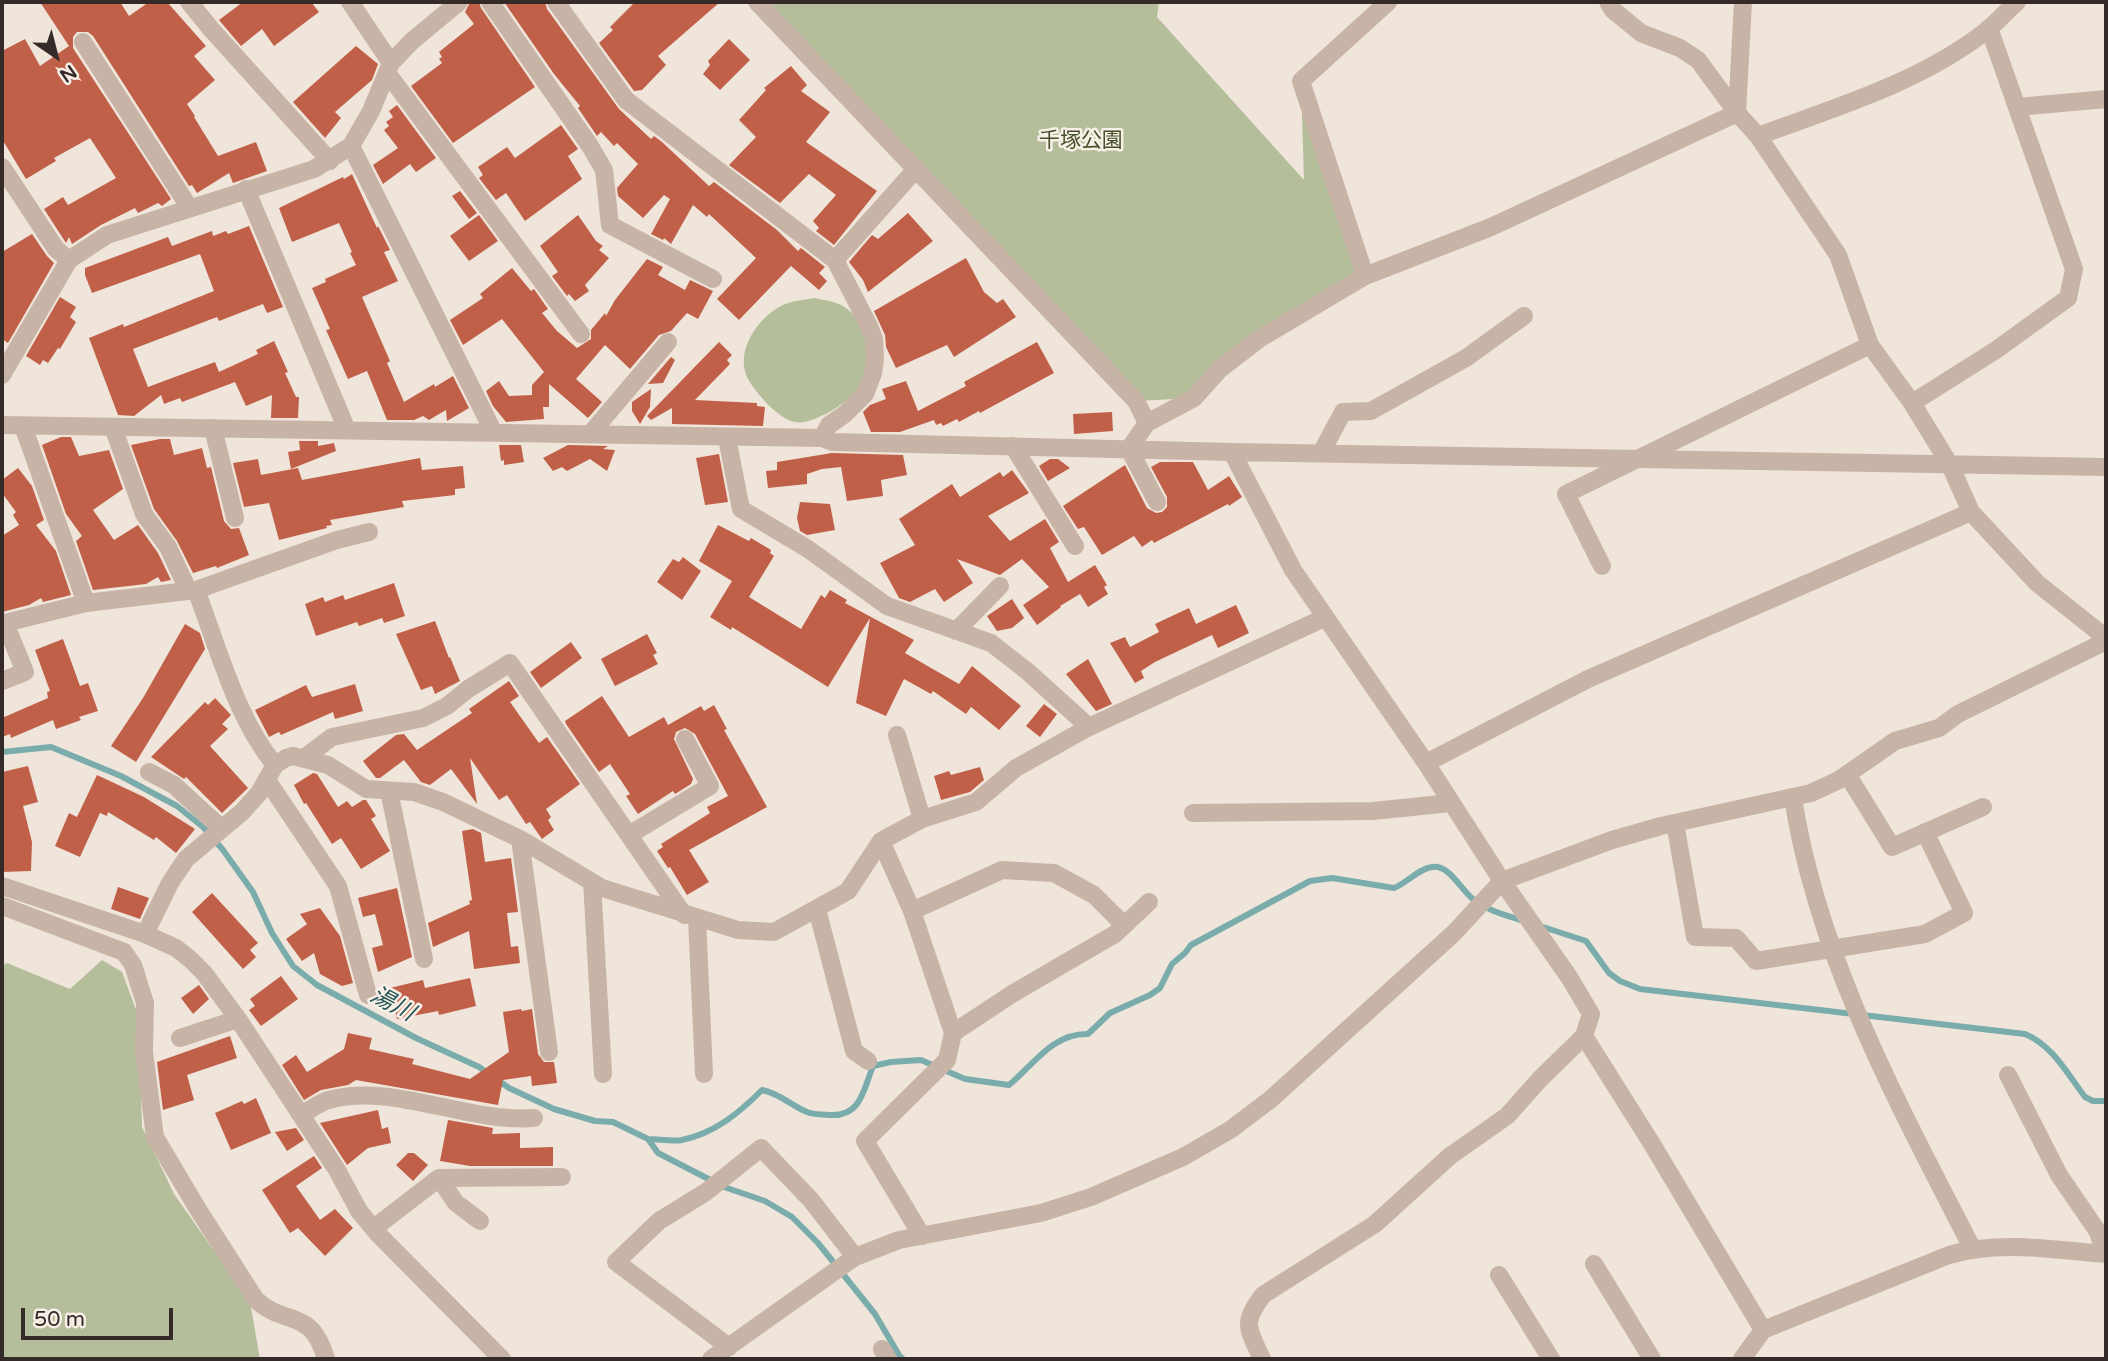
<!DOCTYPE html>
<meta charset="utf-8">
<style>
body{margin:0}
#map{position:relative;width:2108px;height:1361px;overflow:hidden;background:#f0e5da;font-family:"Varela Round",sans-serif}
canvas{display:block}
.frame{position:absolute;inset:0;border:4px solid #342a27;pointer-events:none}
.north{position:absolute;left:21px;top:21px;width:70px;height:70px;-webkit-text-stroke:5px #f8efe6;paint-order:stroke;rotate:145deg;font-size:19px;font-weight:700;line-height:28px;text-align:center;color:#342a27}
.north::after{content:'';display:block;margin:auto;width:24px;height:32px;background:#342a27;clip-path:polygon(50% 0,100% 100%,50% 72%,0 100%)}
.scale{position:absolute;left:21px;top:1308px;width:152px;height:32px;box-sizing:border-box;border:4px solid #342a27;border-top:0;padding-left:9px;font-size:21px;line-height:24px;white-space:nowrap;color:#342a27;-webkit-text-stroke:5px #f8efe6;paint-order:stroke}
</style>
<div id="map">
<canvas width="2108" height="1361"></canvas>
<div class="frame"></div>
<div class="north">N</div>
<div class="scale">50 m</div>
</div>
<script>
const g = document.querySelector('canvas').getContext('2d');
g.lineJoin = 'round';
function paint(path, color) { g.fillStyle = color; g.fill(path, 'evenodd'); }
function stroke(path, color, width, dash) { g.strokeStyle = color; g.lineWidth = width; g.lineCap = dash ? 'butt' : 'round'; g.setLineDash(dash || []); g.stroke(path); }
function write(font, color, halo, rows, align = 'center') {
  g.font = font + ' "Varela Round","Noto Sans JP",sans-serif'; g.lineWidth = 5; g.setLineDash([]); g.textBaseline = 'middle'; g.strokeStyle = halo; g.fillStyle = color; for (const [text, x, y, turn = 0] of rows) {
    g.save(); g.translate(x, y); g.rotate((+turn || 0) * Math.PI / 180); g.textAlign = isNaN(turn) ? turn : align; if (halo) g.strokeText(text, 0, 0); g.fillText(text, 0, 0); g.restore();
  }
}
paint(new Path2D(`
 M757 2H1159L1157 17 1304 180 1301 81 1365 276 1259 339 1194 398 1136 401Z
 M815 298C823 300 833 301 841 305 864 317 877 350 869 375 864 390 839 407 826 414 816 418 806 424 795 422 779 419 760 397 751 384 732 357 754 322 779 307 790 301 802 300 815 298Z
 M102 960 122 972 138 1015 142 1127 174 1194 250 1302 260 1359H2V966L7 963 70 989Z`), '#b4be9b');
stroke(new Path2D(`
 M2 752 51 747 121 776 177 806 203 827 223 850 253 892 272 933 293 966 317 985 416 1038 479 1067 509 1088 554 1109 595 1121 613 1122 648 1139 658 1153 724 1187 765 1201 792 1217 818 1243 875 1314 899 1355 903 1359
 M1540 926 1586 941 1609 973 1620 981 1640 989 2025 1034C2052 1045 2067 1073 2085 1097L2093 1101H2106
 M648 1139C659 1139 672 1142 682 1140 715 1133 739 1113 762 1090 779 1093 792 1106 807 1112 814 1115 822 1114 829 1115 861 1117 863 1091 873 1066L891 1062 921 1060 965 1079 1009 1085C1034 1064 1053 1033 1088 1034L1110 1013 1150 995 1160 988 1172 964 1185 953 1191 945 1310 881 1332 878 1394 888C1407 883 1418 869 1432 867 1449 864 1461 890 1473 899 1488 911 1506 915 1523 921`), '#7aacac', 6);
paint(new Path2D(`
 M40 2H120L129 16 149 2H167L206 46 194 56 215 80 187 104 195 116 194 117 218 156 256 142 267 171 233 183 229 173 197 193 192 185 189 186 93 36 88 32H77L73 37V48L171 199 162 206 158 203 138 213 135 208 101 225 72 244 69 237 66 243 44 209 63 197 68 205 116 178 90 138 54 158 56 161 26 179 2 139V51L25 39 40 66 69 46Z
 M243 2H311L319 12 274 46 262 29 241 46 219 20Z
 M470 2H479L481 8 535 87 453 143 411 86 442 63 439 59 442 57 439 52 474 24 465 12Z
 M504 2H545L547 9 619 109 651 139 654 136 662 142 709 186 714 182 777 230 798 251 801 248 825 267 819 273 827 281 819 290 791 266 739 320 717 299 756 258 709 214 707 217 693 205 671 244 664 238 663 240 651 234 670 199 664 195 643 218 618 196 617 188 638 164 617 143 614 146 601 132 597 136 578 108 580 106 554 74Z
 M635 2H720L658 56 666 65 642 90 634 91 599 43 613 30 610 27Z
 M729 39 750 60 720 90 703 74 710 65 708 61Z
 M356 46 378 64 372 80 335 112 341 118 325 138 293 102Z
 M791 66 807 85 801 91 830 112 806 142 877 191 834 245 816 231 819 228 813 221 836 195 809 174 780 203 729 165 756 137 739 120 766 90 764 88Z
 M397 105 436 158 416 172 410 164 383 184 373 165 398 148 384 130 389 126 386 122 393 117 389 111Z
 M561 125 578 149 568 156 582 179 525 221 506 193 496 200 479 178 483 175 478 167 507 147 515 158Z
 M352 174 377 228 378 226 390 250 384 252 398 281 362 297 390 361 387 363 404 402 434 384 435 387 453 376 469 408 447 421 446 410 429 420 423 416 414 420H387L367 371 348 379 326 330 330 329 312 288 326 282 325 279 356 265 350 253 352 252 339 223 292 242 279 208 343 177 344 179Z
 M460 191 477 213 469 219 452 196Z
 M908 213 933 241 868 292 863 280 849 262 872 235 878 239Z
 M479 215 498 241 469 261 450 236Z
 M578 215 596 241 603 246 599 250 609 258 585 285 589 291 575 301 569 294 567 296 552 276 558 272 540 246Z
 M249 226 283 307 267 313 263 304 219 321 217 317 133 349 148 387 215 362 219 372 258 354 256 350 274 341 288 372 285 373 296 397H299L298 418H271L272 395 246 406 235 382 182 402 180 398 164 404 161 395 134 416 118 415 89 338 123 324 124 327 214 291 200 254 92 293 85 275V268L168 237 172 246 212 231 213 236 226 231 228 234Z
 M32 234 47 256 54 263 8 343 2 339V252Z
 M966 258 984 292 997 303 1003 299 1016 317 954 357 947 345 896 368 886 347 885 335 874 311Z
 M647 259 663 267 658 275 685 290 690 280 713 291 698 319 687 313 671 331 659 335 630 369 605 345 576 379 602 402 588 418 549 384V407H543L544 419 506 422 493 406 486 391 499 381 509 396 532 395V385L544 372 502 319 463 345 450 320 483 298 480 294 512 268 531 291 534 289 548 309 542 313 557 331 577 348 591 339V330L605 313 606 316 615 300Z
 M60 297 76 307 70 317 76 322 60 349 58 348 48 363 43 360 40 365 26 356Z
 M719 342 732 355 727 360 730 364 695 400 757 403V406L765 407 763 426 672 424V408L651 420 647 416Z
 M1037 342 1054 373 980 413 979 411 959 422 957 419 943 426 941 423 936 425 934 420 900 432H871L863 412 870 405 886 399 882 389 906 381 918 411 966 386 964 382Z
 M671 357 675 360 663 383 648 384Z
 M651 389 650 407 640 424 632 411V402Z
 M1112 412 1113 431 1074 434 1073 414Z
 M61 437H71L79 456 109 450 123 489 93 510 114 540 138 525 158 553 171 580 161 582 158 577 146 584 93 590 76 541 82 536 66 514 42 445Z
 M160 439H170L174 455 202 448 207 468 211 467 224 521 231 529 239 528 249 555 217 568 216 566 193 573 177 541 154 509 131 445Z
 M299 441H318V446L334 443 336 451 291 469 288 452 300 450Z
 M499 445H521L524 462 504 465V460L501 461Z
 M568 445 608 446 603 449 615 450 607 471 590 459 567 471 562 467 553 471 543 458Z
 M832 453 903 455 907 475 881 480 883 496 847 501 841 467 822 469 807 474V484L768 488 766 471 777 470V462Z
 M719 454 728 502 705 505 696 458Z
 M420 458 422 470 463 466 465 488 455 489V495L402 501 404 507 330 520 332 525 326 526 327 528 279 540 269 503 244 507 233 463 258 459 261 475 298 468 302 480Z
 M1050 459H1058L1070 468 1048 481 1039 466Z
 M1160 462H1193L1208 490 1229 476 1242 497 1229 506 1228 504 1154 543 1152 540 1142 547 1134 536 1102 555 1084 527 1078 529 1063 506 1125 465 1147 508 1156 513 1162 512 1167 507V497L1151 467Z
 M18 468 32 486 44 520 36 525 56 551 71 595 43 602 41 598 29 605 2 612V536L19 525 13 515 16 512 2 493V480Z
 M1012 470 1029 493 988 516 1010 541 1045 519 1059 542 1050 548 1068 582 1095 565 1107 585 1104 587 1108 594 1088 607 1080 594 1060 606 1061 607 1037 625 1023 605 1049 587 1022 559 1000 575 957 559 973 583 944 602 935 589 910 602 899 598 880 563 915 545 899 519 952 484 960 497 1000 472 1003 477Z
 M800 502 830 504 835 530 807 535 800 531 797 518Z
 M718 525 749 541 751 538 771 550 770 553 774 556 749 597 801 629 821 595 825 598 830 590 847 600 845 603 914 640 905 653 959 684 972 666 1021 706 999 730 971 707 966 714 933 691 931 694 904 679 886 716 856 703 870 618 828 687 732 627 731 630 710 617 732 581 699 561Z
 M683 557 701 571 682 600 657 582 673 559 679 562Z
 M394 583 405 616 384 623 382 618 359 626 357 622 316 636 305 604 323 597 325 602 343 595 345 600Z
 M1012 599 1024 618 1012 628 997 631 987 616Z
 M1236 605 1249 633 1218 648 1212 635 1155 662 1141 671 1144 678 1135 683 1110 643 1125 637 1130 647 1159 632 1155 624 1189 608 1196 624Z
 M435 621 449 658 450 657 460 681 435 694 432 686 421 690 396 634Z
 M185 624 200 633 205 649 136 762 111 746 143 698Z
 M647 634 657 653 653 655 658 664 615 686 601 659Z
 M63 639 80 686 88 683 98 711 79 717 81 720 56 729 53 720 11 738 10 734 2 737V718L48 698 47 692 50 691 35 650Z
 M571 642 582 658 541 688 530 672Z
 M1088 659 1112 704 1096 711 1066 674Z
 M509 681 519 696 510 702 539 743 547 737 580 784 546 809 551 817 548 820 554 830 542 839 530 822 526 824 507 795 499 800 470 758 477 804 451 769 430 785 421 782 404 760 380 778H376L363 761 396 735 404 734 417 750 472 713 469 709Z
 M355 684 363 711 335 719 333 712 281 735 279 732 269 737 255 710 306 685 312 697Z
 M602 696 629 737 664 717 668 725 701 706 704 711 714 705 727 729 724 730 767 807 689 850 709 882 687 895 670 867 668 868 657 851 663 847 661 844 710 813 707 807 728 796 695 734 685 728 676 732 674 739 693 779 691 784 675 794 673 791 638 814 626 796 630 794 610 764 599 772 566 724 565 721Z
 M215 698 231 715 222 724 228 729 210 746 248 788 222 813 186 777 184 779 151 757 205 702 208 705Z
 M1044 704 1057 714 1040 737 1026 726Z
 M28 766 38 802 23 806 32 842 31 871 2 872V772Z
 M980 767 984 780 970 792 941 800 934 776 949 771 951 775Z
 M313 773 317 774 338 807 347 801 352 807 363 800H366L376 816 371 819 390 851 361 869 341 838 332 844 306 803 304 804 294 785Z
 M97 775 144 797 195 829 176 853 156 837 154 840 108 812 107 816 100 813 80 857 55 846 69 813 77 817Z
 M473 829 481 833 485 862 511 858 518 912 507 913 511 947 518 946 520 963 474 969 469 931 433 947 428 923 470 904 469 901 472 900 462 831Z
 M118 887 149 898 140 919 111 909Z
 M397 888 412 957 378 972 372 948 383 945 375 914 363 917 358 898Z
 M212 893 258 943 250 950 256 957 243 969 192 912Z
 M320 908 340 936 353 983 342 986 320 974 314 953 302 961 286 939 307 924 300 914Z
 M281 976 298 999 261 1026 249 1010 255 1006 250 999Z
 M470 978 476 1006 439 1015 438 1011 397 1019 390 988 423 980 425 988Z
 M199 985 209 999 193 1014 181 998Z
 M521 1009 522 1011 532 1009 538 1054 544 1062H554L557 1083 532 1086 531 1076 503 1080 498 1105 356 1080 348 1085 321 1090 304 1100 282 1065 296 1055 307 1072 344 1049 348 1033 372 1038 369 1049 414 1059 412 1064 470 1079 509 1052 503 1012Z
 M230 1036 237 1058 187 1075 194 1100 163 1110 157 1062Z
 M256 1098 271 1133 231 1150 215 1113 242 1101 244 1104Z
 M378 1110 382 1129 388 1127 391 1143 368 1148 347 1165 320 1123Z
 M448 1120 493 1128 492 1134 520 1133V1148L553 1147V1166H470L440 1161Z
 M296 1128 304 1140 287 1151 275 1132Z
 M408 1153H414L428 1165 413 1181 396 1165Z
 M314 1156 322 1168 296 1186 320 1220 335 1209 353 1228 325 1256 298 1228 290 1233 262 1190Z`), '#c06048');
stroke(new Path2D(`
 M189 2 211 29 330 161
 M350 2 391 63
 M490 2 590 146 604 170 610 225 713 279
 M556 2 626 100 835 260 869 326 874 339 875 359 873 373 865 394 845 414 829 425 822 438
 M757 2 1136 401 1147 423
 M1608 2 1613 10 1641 33 1680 48 1698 60 1737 113 1758 136 1838 255 1870 345 1912 403 1950 465 1971 512 2037 583 2106 638
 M83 42 189 207
 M388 74 581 334
 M2017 107 2106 99
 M1737 113 1743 2
 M1758 136C1836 107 1919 83 1986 31 1997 22 2007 11 2017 2
 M351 146 494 433
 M2 167 56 249 69 260 107 235 314 169 351 146 371 111 391 63 412 41 459 2
 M246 189 347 430
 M835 260 916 169
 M1365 276 1301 81 1388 2
 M2 375 69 260
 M1912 403 1996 350 2068 298 2074 269 1989 28
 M2 425 822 438 833 442 1232 452 2106 467
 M23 426 86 603
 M113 427 144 514 168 547 188 590
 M213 428 235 518
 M591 433 668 342
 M727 438 741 509 808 549 887 606 991 643 1027 671 1089 727
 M1013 446 1075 546
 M1321 453 1343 412 1371 411 1466 358 1524 316
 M1157 502 1129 449 1147 423 1194 398 1220 369 1259 339 1365 276 1491 227 1737 113
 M1602 566 1566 494 1870 345
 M196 590C218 647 236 718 275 765
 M5 623 86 603 196 590 337 540 369 532
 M2 624 5 623 25 672 2 681
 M956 631 1000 586
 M897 735 922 819
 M304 758 332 737 423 718 447 706 468 689 510 663 684 915
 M1426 763 1588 679 1971 512
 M149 772 174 785 222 829
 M1847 774 1892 847 1983 807
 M267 780 338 886 368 995
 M389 791 424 959
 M1793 798C1818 959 1899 1105 1972 1248
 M1193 813 1373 811 1451 803
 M1675 823 1695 937 1736 938 1756 961 1925 934 1964 913 1925 832
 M629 835 710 786 685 739
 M520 839 549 1052
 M881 841 912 911 953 1033 947 1060 865 1141 922 1236
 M592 882 603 1074
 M2 886 145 934 176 948 190 959 204 973 238 1019 337 1170 359 1211 378 1234 502 1359
 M2 906 124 952 133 965 145 1003 144 1052 155 1137 199 1211 256 1300C286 1327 311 1307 326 1359
 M817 909 854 1051 868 1061
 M912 911 1002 870 1054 873 1094 895 1124 925
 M697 918 704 1074
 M145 934 170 883 186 859 242 812 259 793 275 765 286 758 293 756 328 765 366 789 414 792 443 802 520 839 602 888 738 930 774 932 848 891 881 841 922 819 976 802 1016 768 1089 727 1324 618
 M953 1033 1012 994 1115 934 1149 902
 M180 1038 238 1019
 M2008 1075 2059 1175 2098 1232 2105 1254
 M301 1115C310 1110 320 1102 329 1100 390 1082 467 1123 534 1118
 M439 1178 456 1203 480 1221
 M374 1228 439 1178 562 1177
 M1594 1264 1652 1359
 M1499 1275 1551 1359
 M1763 1330 1652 1144 1584 1036 1591 1014 1569 977 1502 881 1612 840 1661 826 1811 793 1839 780 1895 741 1939 728 1958 714 2106 641
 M729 1347 616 1262 659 1221 706 1192 761 1148 811 1200 855 1257
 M882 1349 888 1359
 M711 1359 855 1257 899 1240 1041 1213 1091 1197 1183 1157 1230 1130 1271 1099 1454 933 1502 881 1426 763 1293 570 1232 452
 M1262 1359C1248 1328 1241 1324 1263 1295L1375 1224 1450 1156 1507 1116 1540 1079 1584 1036
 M1742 1359 1763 1330 1949 1255C2000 1240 2054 1250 2106 1254`), '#c7b4a7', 18);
write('21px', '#45512c', '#f8efe6', [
 ["千塚公園",1081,141]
]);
write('italic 23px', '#1f5253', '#f8efe6', [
 ["湯川",392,1005,28]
]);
</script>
